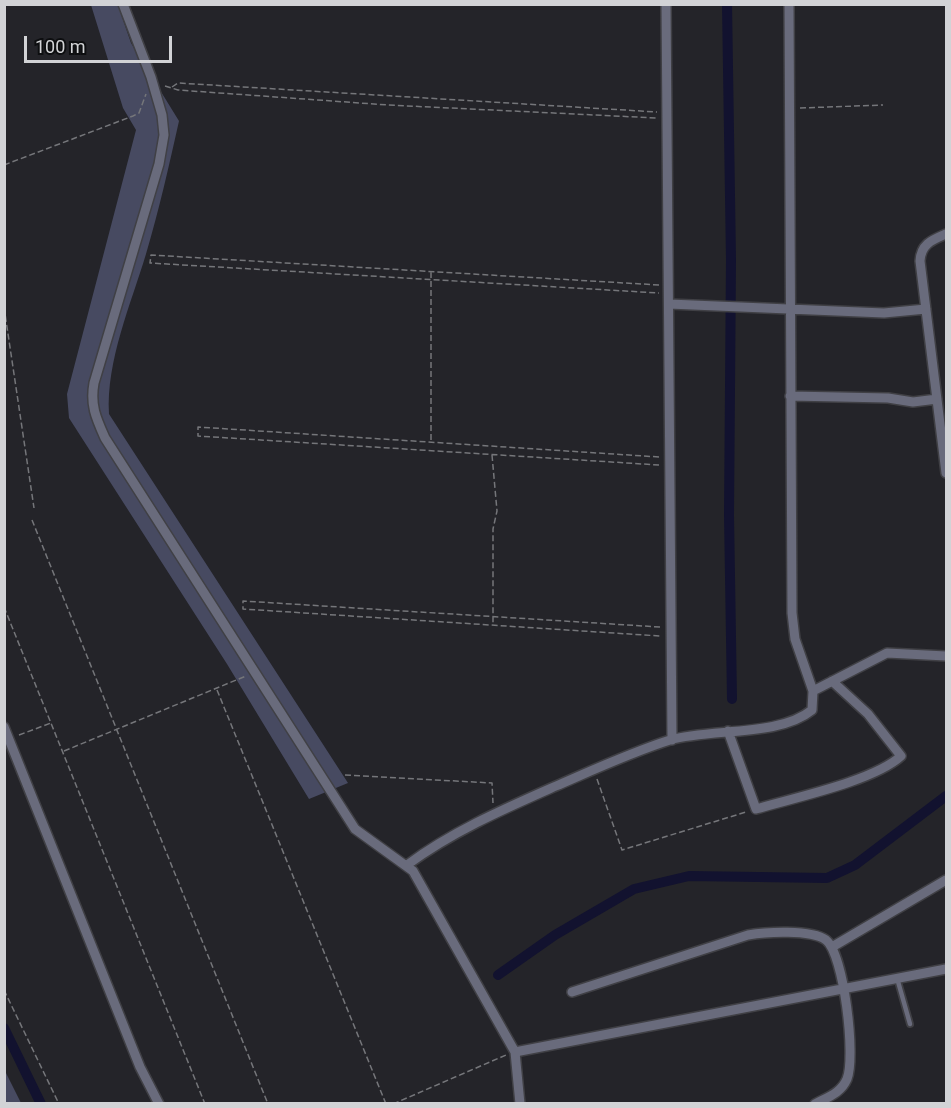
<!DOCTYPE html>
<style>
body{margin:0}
#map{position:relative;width:951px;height:1108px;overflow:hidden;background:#242429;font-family:Roboto,sans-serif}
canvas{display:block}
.frame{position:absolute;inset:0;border:6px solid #d2d3d6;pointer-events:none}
.scale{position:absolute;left:24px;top:36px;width:148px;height:27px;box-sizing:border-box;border:3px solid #d2d3d6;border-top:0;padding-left:8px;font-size:18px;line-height:21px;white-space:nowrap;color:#d2d3d6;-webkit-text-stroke:4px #0d0e10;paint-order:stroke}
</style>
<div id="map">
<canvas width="951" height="1108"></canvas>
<div class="frame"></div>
<div class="scale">100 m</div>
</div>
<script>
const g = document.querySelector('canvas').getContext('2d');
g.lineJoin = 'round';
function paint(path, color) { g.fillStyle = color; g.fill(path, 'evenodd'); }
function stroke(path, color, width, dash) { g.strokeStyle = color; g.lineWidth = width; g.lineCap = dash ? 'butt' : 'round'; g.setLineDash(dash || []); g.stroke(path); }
paint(new Path2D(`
 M91 5H118L131 43 179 121C169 166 159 210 146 254 131 304 106 361 109 414L348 783 309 799 227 664 69 418 67 394 136 130 123 108Z
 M5 1071 21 1103H5Z`), '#474a61');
stroke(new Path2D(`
 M727 4 731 260 729 515 732 699
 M498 975 555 935 634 889 689 876 827 878 855 865 946 796
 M4 1028 41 1104`), '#12122f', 10);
const service = new Path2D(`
 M897 978 910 1024`);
const minor = new Path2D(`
 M123 4 151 77 162 115 164 135 159 164 94 383C90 405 96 418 105 438L355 829 413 871 515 1052 520 1104
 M666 4 672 740
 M946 234C932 240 921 244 920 261L946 473
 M669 304 884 313 926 309
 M790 396 888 398 913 402 937 399
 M813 691 887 653 946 656
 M4 727 140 1067 159 1104
 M728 731 756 809C793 798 874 781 901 756L868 714 832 681
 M407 865C453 831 504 809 556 786 593 770 632 752 670 740 711 728 779 737 812 710L813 691 795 639 792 613 789 4
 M832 947 946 880
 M572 992 748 935C765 932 811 929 826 940 844 954 856 1057 847 1079 841 1093 828 1097 815 1104
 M515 1052 946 969`);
stroke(service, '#404045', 8);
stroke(minor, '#404045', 12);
stroke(new Path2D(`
 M165 86 178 90 388 105 657 118
 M172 87 178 83 657 112
 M800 108 883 105
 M4 165 133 116 139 113 146 94
 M431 272V442
 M659 285 151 255 150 263 659 293
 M4 307 34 508
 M492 455 497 511 493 529V626
 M659 457 198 427V436L659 465
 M32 520 268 1104
 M4 607 205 1104
 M660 627 243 601V609L660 636
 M217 690 386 1104
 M19 735 51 723
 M64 751 246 676
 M345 775 492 783 493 803
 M597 779 622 850 746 812
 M4 990 59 1104
 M393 1104 506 1055`), '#75767a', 1.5, [6, 3]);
stroke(service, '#696b7c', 4.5);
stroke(minor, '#696b7c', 9);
</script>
